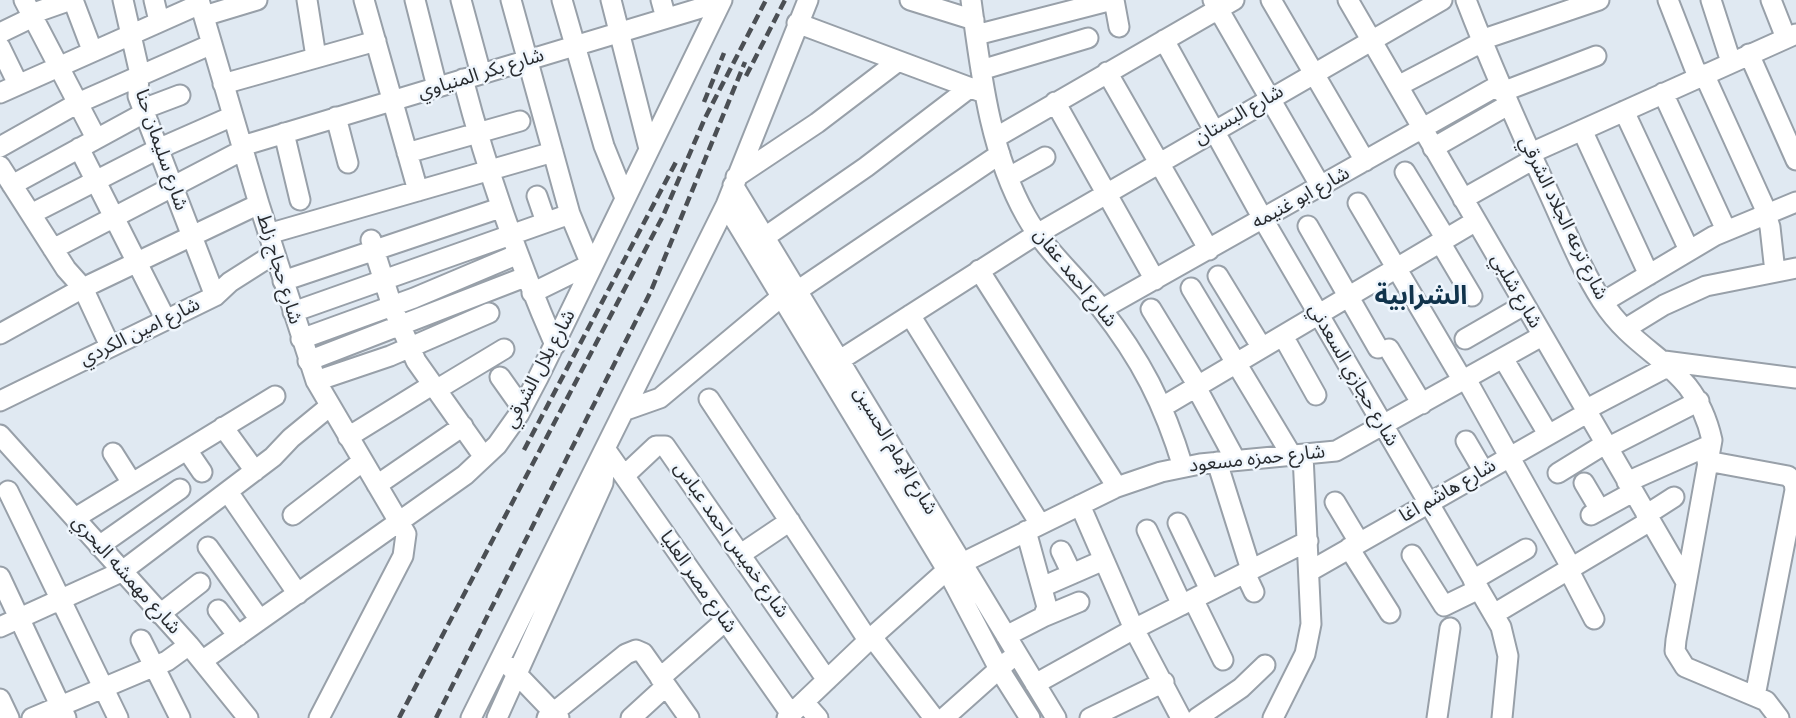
<!DOCTYPE html>
<meta charset="utf-8">
<style>
body{margin:0}
canvas{display:block;background:#e0e9f2}
</style>
<canvas width="1796" height="718"></canvas>
<script>
const g = document.querySelector('canvas').getContext('2d');
g.lineJoin = 'round';
function stroke(path, color, width, dash) { g.strokeStyle = color; g.lineWidth = width; g.lineCap = dash ? 'butt' : 'round'; g.setLineDash(dash || []); g.stroke(path); }
function write(font, color, halo, rows, align = 'center') {
  g.font = font + ' "Fira Sans Condensed","Noto Sans Arabic",sans-serif'; g.lineWidth = 5; g.setLineDash([]); g.textBaseline = 'middle'; g.strokeStyle = halo; g.fillStyle = color; for (const [text, x, y, turn = 0] of rows) {
    g.save(); g.translate(x, y); g.rotate((+turn || 0) * Math.PI / 180); g.textAlign = isNaN(turn) ? turn : align; if (halo) g.strokeText(text, 0, 0); g.fillText(text, 0, 0); g.restore();
  }
}
const minor = new Path2D(`
 M24 0 96 138
 M73 0 92 50
 M123 0 139 70 138 96 215 296
 M154 0 159 21
 M199 0 259 204 316 381 406 534 403 556 319 718
 M307 0 316 57
 M364 0 418 191
 M415 0 437 87
 M461 0 481 74
 M511 0 570 214 592 267
 M562 0 604 146 625 198
 M611 0 649 149
 M661 0 666 18
 M910 0 974 20
 M971 0C981 73 989 150 1026 216 1045 250 1076 276 1100 307 1141 359 1164 404 1183 467
 M1114 0 1119 27
 M1213 0 1321 187
 M1271 0 1365 161
 M1348 0 1686 582
 M1466 0C1491 65 1519 128 1548 191 1565 228 1580 267 1602 301 1641 361 1694 361 1712 440L1676 640 1675 651 1685 667 1766 701 1779 718
 M1668 0 1698 77
 M1711 0 1731 62
 M1771 0 1786 38
 M31 14 71 0
 M204 16 257 0
 M797 23 979 91
 M0 33 33 17
 M976 35 1112 0
 M1164 40 1263 219 1501 627 1508 656 1502 718
 M1481 40 1599 0
 M0 47 18 84
 M1749 54 1796 160
 M981 70 1088 38
 M1107 72 1209 250
 M1704 74 1763 204 1770 227 1775 272
 M463 79C487 171 517 258 555 345
 M223 84 376 41
 M1398 86 1482 42
 M1502 92 1596 56
 M0 93 200 4
 M1663 93 1726 230
 M1055 102 1155 280
 M143 109 180 95
 M1624 111 1689 250
 M336 117 348 163
 M1582 130 1649 275
 M284 133 300 200
 M995 138 1234 0
 M242 146 721 2
 M0 147 78 103 212 44
 M79 148 166 320
 M1433 148 1508 105
 M407 153 520 121
 M1531 153 1796 34
 M0 166 66 269 83 288 110 346
 M1405 172 1446 239
 M736 177 817 123 897 62
 M1009 177 1045 157
 M12 185 144 113
 M733 185 1056 718
 M537 196 546 222
 M1463 199 1534 159
 M1358 203 1463 381
 M726 205 947 570 999 669 1030 718
 M31 214 158 149 233 116
 M1308 226 1378 348
 M268 234 553 152
 M765 237 866 167 968 89
 M371 240 392 306 416 361 484 457
 M1440 242 1472 296
 M53 249 243 150
 M979 270 1117 487
 M1218 276 1262 348
 M283 281 500 208
 M1191 288 1292 456
 M797 291 1000 154
 M532 293 591 264
 M1603 302 1714 236 1796 202
 M1102 309 1499 85
 M1151 309 1198 386
 M293 312 570 214
 M910 315 1040 524
 M1625 329 1664 305 1706 286 1796 268
 M0 334 83 288 259 204
 M1283 336 1316 395
 M301 339 414 298 516 255
 M1465 339 1524 305
 M1389 349 1422 404
 M1503 358 1548 434
 M840 360 1037 234 1442 0
 M308 361 525 277
 M1664 361 1796 378
 M500 377 522 408
 M1466 379 1571 567
 M316 381 390 356 489 313
 M1196 387 1235 459
 M436 390 504 349
 M709 399 868 640
 M0 401 215 296 230 282 274 254
 M1164 406 1476 221
 M626 410 660 398 781 297
 M1585 410 1669 366
 M223 427 255 471
 M0 435 189 645 248 718
 M348 437 432 385
 M1466 441 1483 470
 M1607 448 1699 401
 M187 450 202 472
 M606 450 791 714
 M113 453 132 483
 M1707 461 1788 476 1794 482 1795 490 1755 696
 M1217 462 1251 570
 M1558 473 1605 444
 M624 476 656 446H665L827 680
 M1627 482 1710 445
 M1584 483 1600 510
 M377 485 463 426
 M8 491 118 718
 M228 492 298 594
 M1335 502 1359 542
 M1080 505 1134 629 1181 718
 M293 515 363 461
 M1591 515 1633 492
 M1646 515 1674 497
 M75 518 275 396
 M1178 523 1210 590
 M1147 530 1182 605
 M99 546 180 489
 M208 547 260 620
 M1349 548 1390 613
 M1061 551 1072 574
 M741 554 790 521
 M1412 555 1444 606 1479 589
 M962 563 1117 487 1161 472 1200 464 1336 451 1542 336
 M1568 569 1594 619
 M1310 571 1587 413
 M1245 573 1254 592
 M0 577 66 718
 M1473 580 1526 549
 M1042 587 1104 560
 M1193 599 1223 660
 M218 610 238 636
 M160 614 200 583
 M1494 614 1650 521
 M1043 617 1079 602
 M0 627 121 572 273 457 291 438 330 406
 M1006 636 1043 617 1047 607 1026 531
 M872 637 934 718
 M141 640 180 718
 M202 661 465 475 497 445 519 414 538 378 722 0
 M510 667 559 718
 M660 678 725 621
 M1035 684 1134 629 1308 541
 M0 699 9 718
 M804 702 818 718
 M32 718 167 661 189 645
 M471 718 726 205 808 0
 M497 718 603 483 606 451
 M547 718 626 654 636 650 643 653 689 718
 M631 718 666 686
 M787 718 872 637 956 562
 M944 718 1008 661
 M1090 718 1164 682
 M1197 718 1241 688 1265 665
 M1273 718 1305 654 1311 624 1303 455
 M1437 718 1450 628`);
stroke(minor, '#98a0a9', 23);
stroke(minor, '#fff', 19);
stroke(new Path2D(`
 M746 76 785 0
 M704 102 724 53
 M524 450 676 162
 M399 718 663 216 705 118 766 0
 M436 718 651 291 745 62`), '#4b4f54', 4.5, [10, 5]);
write('19px', '#282b2f', '#eff6fd', [
 ["شارع بكر المنياوي",481,74,-17],
 ["شارع البستان",1239,115,-30],
 ["شارع سليمان حنا",161,150,71],
 ["شارع ابو غنيمه",1301,198,-29],
 ["شارع ترعه الجلاد الشرقي",1563,218,64],
 ["شارع حجاج زلط",279,269,73],
 ["شارع احمد عفان",1075,278,51],
 ["شارع شلبي",1516,291,60],
 ["شارع امين الكردي",140,332,-26],
 ["شارع بلال الشرقي",540,369,-62],
 ["شارع حجازي السعدني",1353,375,60],
 ["شارع الإمام الحسين",895,451,59],
 ["شارع حمزه مسعود",1257,459,-6],
 ["شارع هاشم اغا",1448,491,-30],
 ["شارع خميس احمد عباس",731,540,55],
 ["شارع مهمشه البحري",126,575,48],
 ["شارع مصر العليا",698,582,55]
]);
write('bold 26px', '#10334c', '#eff6fd', [
 ["الشرابية",1421,297]
]);
</script>
